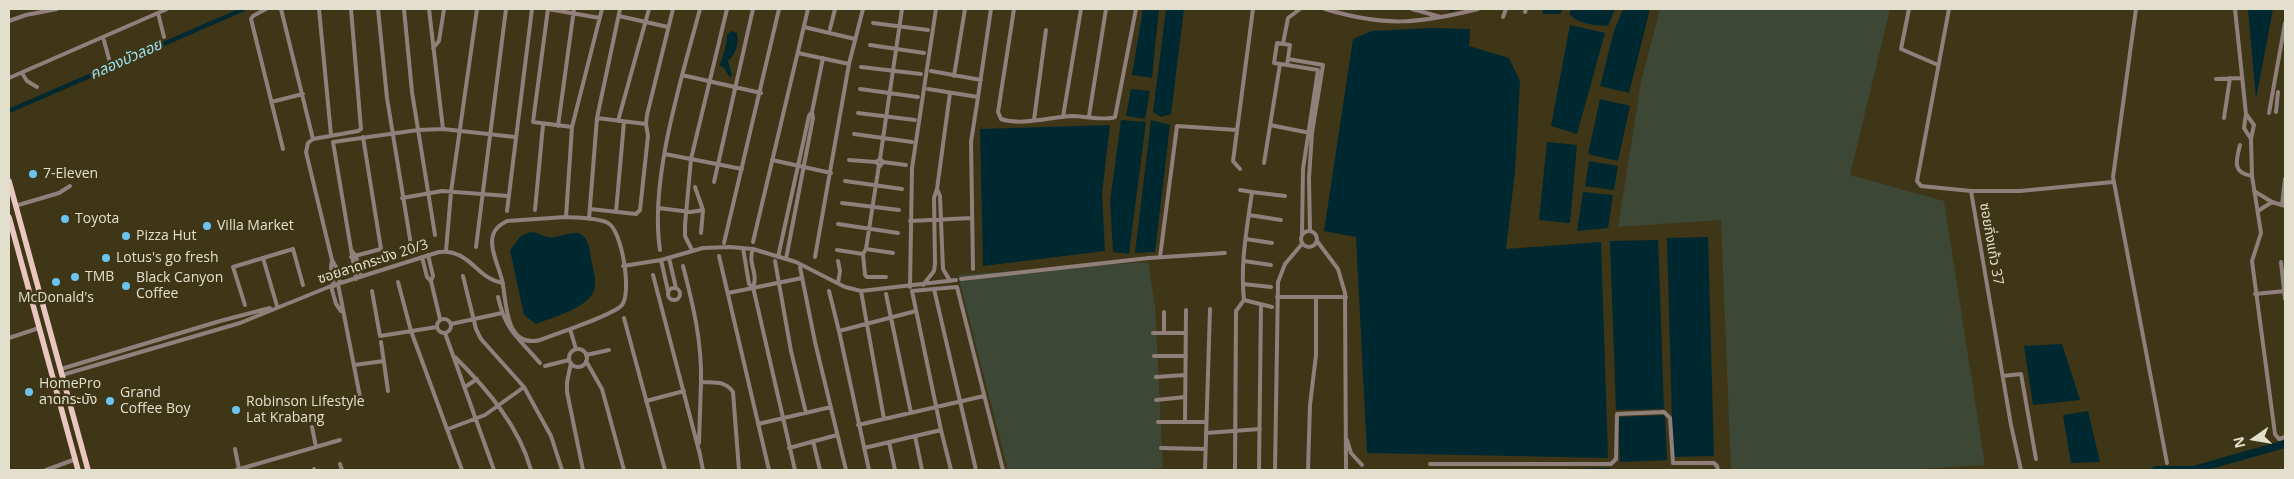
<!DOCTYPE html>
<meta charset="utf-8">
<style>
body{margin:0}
#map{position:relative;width:2294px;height:479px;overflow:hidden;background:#3e3616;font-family:"Open Sans",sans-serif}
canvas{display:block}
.frame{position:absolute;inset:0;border:10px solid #e3dfcd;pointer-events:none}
.north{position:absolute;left:2229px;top:414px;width:50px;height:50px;-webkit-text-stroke:4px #3e3616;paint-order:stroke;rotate:257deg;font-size:14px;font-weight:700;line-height:20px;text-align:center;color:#e3dfcd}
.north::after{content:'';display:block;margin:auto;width:18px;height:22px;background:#e3dfcd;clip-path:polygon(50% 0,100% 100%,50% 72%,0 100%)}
</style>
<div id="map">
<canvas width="2294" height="479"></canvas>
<div class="frame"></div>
<div class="north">N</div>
</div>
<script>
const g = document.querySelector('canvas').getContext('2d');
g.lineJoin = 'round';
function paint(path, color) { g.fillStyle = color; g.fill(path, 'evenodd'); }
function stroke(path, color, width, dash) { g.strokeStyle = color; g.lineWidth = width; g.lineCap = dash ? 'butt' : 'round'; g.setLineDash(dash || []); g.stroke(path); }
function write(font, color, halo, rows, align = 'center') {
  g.font = font + ' "Open Sans","Noto Sans Thai",sans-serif'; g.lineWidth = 5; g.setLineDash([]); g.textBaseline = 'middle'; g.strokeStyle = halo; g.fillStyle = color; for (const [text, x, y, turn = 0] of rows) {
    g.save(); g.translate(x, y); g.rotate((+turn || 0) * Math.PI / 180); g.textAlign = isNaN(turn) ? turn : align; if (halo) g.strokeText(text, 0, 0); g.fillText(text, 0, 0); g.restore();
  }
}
paint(new Path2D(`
 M1660 9H1890L1850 175 1944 201 1985 465 1903 470H1731L1721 220 1618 227 1641 82Z
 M1148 262 1155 305 1163 468 1135 470H1008L958 275Z`), '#3c4835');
paint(new Path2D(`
 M1143 9H1159L1152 78 1132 75Z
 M1166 9H1184L1171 114 1161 117 1153 112Z
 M1542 9H1563L1560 14H1543Z
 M1572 9H1615L1608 26C1593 25 1581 25 1569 14Z
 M1623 9H1650L1629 93 1600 86 1614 31Z
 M2248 9H2273L2256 99Z
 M1570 25 1605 33 1577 134 1551 126Z
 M1431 28 1470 29 1469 46 1509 58 1520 81 1515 171 1506 249 1601 242 1608 458 1367 453 1356 237 1324 231 1353 39 1372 31Z
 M731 31 737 33C739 44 736 53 728 61L732 75 730 78 724 68 719 65C722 62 728 40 727 35Z
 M1131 89 1150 91 1145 119 1126 116Z
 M1600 99 1630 106 1618 161 1588 154Z
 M1121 120 1146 122 1129 254 1113 252 1110 201Z
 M1151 120 1170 125 1155 252 1135 253Z
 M1110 125 1102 193 1105 251 983 266 980 129Z
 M1547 142 1577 145 1570 223 1539 220Z
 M1589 161 1618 166 1614 190 1585 186Z
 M1583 192 1613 195 1608 228 1577 231Z
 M530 232C539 232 545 239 555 237 564 236 574 230 582 235 589 240 590 251 591 259 593 268 597 281 594 290 590 307 551 318 536 324L524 315 510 250 521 236Z
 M1708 237 1714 456 1673 457 1667 238Z
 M1658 240 1664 409 1616 410 1610 241Z
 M2062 344 2080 400 2033 405 2024 346Z
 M2088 411 2100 462 2071 463 2063 415Z
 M1665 415 1667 460 1620 462 1618 417Z
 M1610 468V470H1562V469Z`), '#002830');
stroke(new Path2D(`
 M1451 9H1453
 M9 111 244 9`), '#002830', 4.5);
stroke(new Path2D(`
 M2156 470H2193L2285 444`), '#002830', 8);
stroke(new Path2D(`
 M266 9 253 16 251 19 283 149
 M281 9 313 139
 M319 9 331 135
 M378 9 387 98 411 245
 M404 9 412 92 435 235
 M429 9 443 129
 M548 9 533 122 572 127
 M548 9 600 18
 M1014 9 998 112 1001 119C1021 126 1051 117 1072 116 1083 116 1108 121 1115 117L1136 9
 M1325 9C1385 27 1418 24 1478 9
 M1412 9 1441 17
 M1909 9 1901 49 1938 65
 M1949 9 1917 181 1921 186 1971 191 2011 425 2021 470
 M2136 9 2113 177 2167 463
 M2235 9 2246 114 2244 128 2251 139
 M1525 12 1526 9
 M158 13 164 37
 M619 16 668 27
 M1503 17 1506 9
 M9 21 26 15 57 9
 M873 23 928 30
 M804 27 855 39
 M830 29 835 9
 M103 37 109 59
 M1277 43 1290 45 1287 65 1274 63Z
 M1283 44 1288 18 1300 9
 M870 45 924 53
 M433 48 439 41 444 9
 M798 53 849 64
 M1288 59 1323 65 1312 133 1309 178 1310 231
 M1287 65 1318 70 1303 169 1302 234
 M861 67 921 74
 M931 71 981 80
 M22 73 27 81 37 87
 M682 75 761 93
 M954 76 965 9
 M9 78 167 9
 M2216 79 2242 78
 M860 89 918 97
 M928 89 978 97 971 142 973 269
 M978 97 991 9
 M271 102 303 94
 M812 112 823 58
 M2276 112 2278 92
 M858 113 915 120
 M2269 113 2285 23
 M2246 114 2254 125 2251 139 2252 176 2261 233 2252 261 2275 434 2279 439 2285 437
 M1089 116 1106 9
 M1063 117 1081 9
 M597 118 646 124
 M2224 118 2230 78
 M1034 120 1046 30
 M618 121 649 9
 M1270 125 1310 133
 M558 126 574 9
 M854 134 912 142
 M2240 145C2236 161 2232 173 2252 176
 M665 154 742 169
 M880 159 902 9
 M772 160 831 173
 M849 160 876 162
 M883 162 880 166 876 162 880 159 883 162 906 165
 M1264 163 1280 64
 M1240 169 1233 161 1253 9
 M845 181 902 189
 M714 182 753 9
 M695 187 703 210 701 233
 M937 189 940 196 943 269 950 281
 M1240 190 1252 192
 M1971 191H2020L2113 182
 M2254 191 2272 202 2285 206
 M402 198 442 191 508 196
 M842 203 899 210
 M2282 205 2285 179
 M15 206 59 193 70 186
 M658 208 691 212 703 210
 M590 209 636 214 640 210 648 136 646 124 647 115 673 9
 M535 210 543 125
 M507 211 532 9
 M2258 211 2272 202
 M616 212 624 122
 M1249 215 1281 220
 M566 217C578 218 596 217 608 223 622 230 632 293 622 305 614 315 555 334 540 340 504 349 507 301 502 280 499 267 489 248 493 235 495 228 501 224 507 221Z
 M566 217 572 127 602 9
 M589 219 597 118 620 9
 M910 221 972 218
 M838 224 898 233
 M1301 239a8 8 0 1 1 16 0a8 8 0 1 1-16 0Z
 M1246 239 1272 243
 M1317 241 1338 269 1345 293 1346 470
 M753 242 808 9
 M724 243 779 9
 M476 247 506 9
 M743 248 749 284 753 287 795 470
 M866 249 893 253
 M351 250 356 256 361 277
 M660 250C649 180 682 77 700 9
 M692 250 685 236V225L691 159 727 9
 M837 250 863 254 865 275 867 277H886
 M446 251 451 192 477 9
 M863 254 866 249 879 165
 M428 255 433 276 431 281
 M719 256 769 470
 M351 257 381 249 363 137
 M422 257 427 277 431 281 440 319
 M778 257 809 116 812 112 813 118 786 259
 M815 257 849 64 863 9
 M1160 257 1177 126 1237 130
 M263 258 277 306
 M669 258 676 288
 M332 260 331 268 334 286
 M661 260 668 291
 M775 261 791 351 806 413
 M838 261 840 271 838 283
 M1244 261 1271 265
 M2281 262 2285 299
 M623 266 661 260 703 248 730 247 753 249 796 262 845 287 861 291 956 280
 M683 266C693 305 702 341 701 382 713 383 725 380 733 392L739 470
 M800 267 815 342 846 470
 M653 275 699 451
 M463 276 476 329 481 339 524 387 551 436 562 470
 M356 279 333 142 418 130 443 129 515 137
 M961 279 1149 258 1225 253
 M398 282 411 331 462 470
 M340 283 336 267 332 260 306 152 308 143 313 139 358 131 361 129 351 9
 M338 284 361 402
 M1243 284 1271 287
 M923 285 934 271 935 264 934 198 937 189 950 93
 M331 286 336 304 341 311
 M753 287C759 275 747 262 753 249
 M910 287 912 168 936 9
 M668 294a6 6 0 1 1 12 0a6 6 0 1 1-12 0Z
 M934 289 957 287 1003 470
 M372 291 380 336 437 327
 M829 291 839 331 869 470
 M861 291 884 419
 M728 293 802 278
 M886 294 911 413
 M2255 294 2285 291
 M498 297C506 332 518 337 540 363
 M1277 297H1346
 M1244 300 1272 307
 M245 305 233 267 293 249 303 285
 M624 318 665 470
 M437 326a7 7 0 1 1 14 0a7 7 0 1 1-14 0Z
 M451 324 502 313
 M570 329 576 349
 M839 331 916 311
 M445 333 494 470
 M1153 333H1186
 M1164 333V312
 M9 338 39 328
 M381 342 388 391
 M569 358a9 9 0 1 1 18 0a9 9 0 1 1-18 0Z
 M586 355 609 350
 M1154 356H1186
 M455 357C487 389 519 426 531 470
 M586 361 602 389 624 470
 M571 363 567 382V392L583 470
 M354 365 384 361
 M545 366 569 360
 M61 369 220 321 270 308
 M62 375 240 323 331 286 439 252C471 249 476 279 503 283
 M2003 376 2021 374 2036 459
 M1156 377 1185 375
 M465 387 477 379
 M1156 400 1185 397
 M646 401 684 391
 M1158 422H1206
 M1185 422 1186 310
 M758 424 831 407
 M858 425 984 396
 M312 427 316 447
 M448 429 485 415 524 387
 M941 430 912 291 934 289 976 470
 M1206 433 1260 429
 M915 436 922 470
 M1347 440 1351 453 1362 465
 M813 441 820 470
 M889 442 895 470
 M699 443 701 382
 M789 448 837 435
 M864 448 941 430 951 470
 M1161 448 1205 449
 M235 449 239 469
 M699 450 703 470
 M340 464 342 470
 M1430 464H1611L1616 459 1617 414 1664 412 1670 418 1673 463H1714L1717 466 1718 470
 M314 469V470
 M46 470 76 459
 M236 470 340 440
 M1205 470 1210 309
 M1235 470 1236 311 1244 300C1240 264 1247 228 1252 192L1285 196
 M1259 470 1261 304
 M1275 470 1278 282 1285 264 1302 244
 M1308 470 1310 405 1316 355V297`), '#907f7b', 4);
stroke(new Path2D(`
 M9 181 88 470
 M9 217 78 470`), '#eac6c0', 5.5);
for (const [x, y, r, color] of [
 [33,174,5,"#6bc3f2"],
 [65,219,5,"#6bc3f2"],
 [207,226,5,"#6bc3f2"],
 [126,236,5,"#6bc3f2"],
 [106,258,5,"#6bc3f2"],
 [75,277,5,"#6bc3f2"],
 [56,282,5,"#6bc3f2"],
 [126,286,5,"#6bc3f2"],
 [29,392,5,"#6bc3f2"],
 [110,401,5,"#6bc3f2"],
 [236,410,5,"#6bc3f2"]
]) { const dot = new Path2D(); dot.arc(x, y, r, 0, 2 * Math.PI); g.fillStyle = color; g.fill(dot); stroke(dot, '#3e3616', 2); }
write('14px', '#e3dfcd', '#3e3616', [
 ["7-Eleven",43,174],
 ["Toyota",75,219],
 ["Villa Market",217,226],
 ["Pizza Hut",136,236],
 ["Lotus's go fresh",116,258],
 ["TMB",85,277],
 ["Black Canyon",136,278],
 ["Coffee",136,294],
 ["McDonald's",56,298,"center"],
 ["HomePro",39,384],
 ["ลาดกระบัง",39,400],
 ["Grand",120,393],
 ["Coffee Boy",120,409],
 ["Robinson Lifestyle",246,402],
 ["Lat Krabang",246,418]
], 'left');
write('14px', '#e3dfcd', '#3e3616', [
 ["ซอยกิ่งแก้ว 37",1991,244,80],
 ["ซอยลาดกระบัง 20/3",373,262,-18]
]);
write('italic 15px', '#9be3f4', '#3e3616', [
 ["คลองบัวลอย",126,60,-24]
]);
</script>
